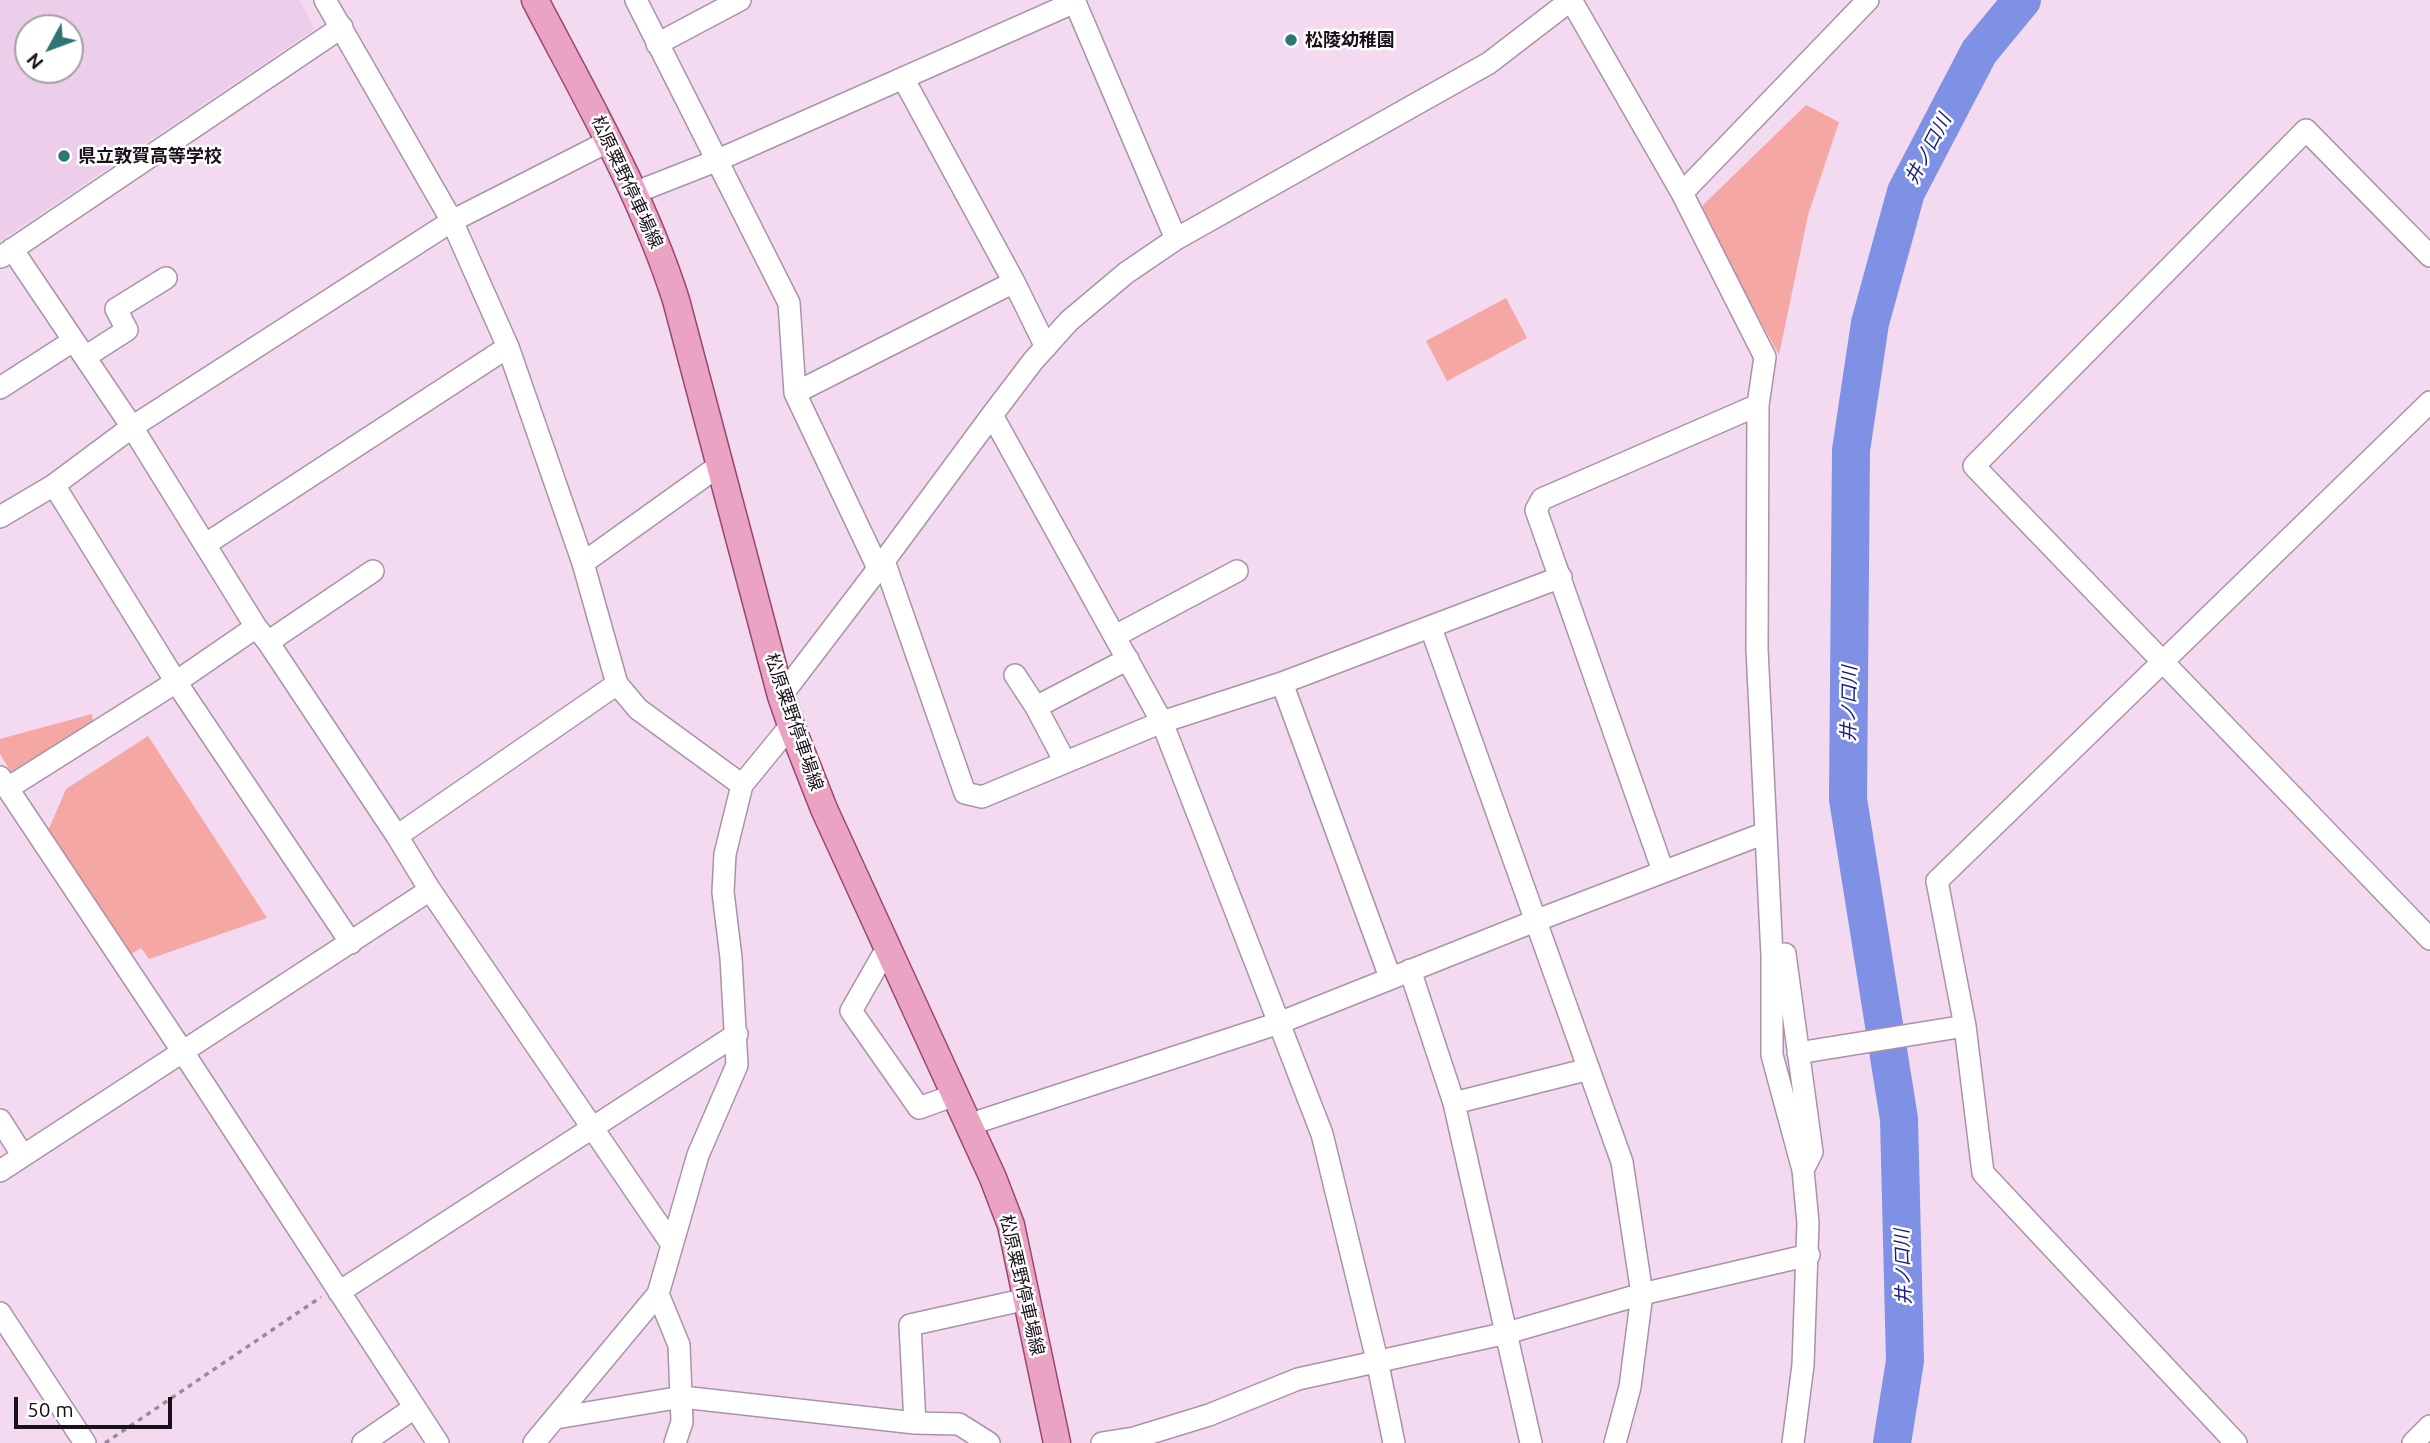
<!DOCTYPE html>
<meta charset="utf-8">
<style>
body{margin:0}
#map{position:relative;width:2430px;height:1443px;overflow:hidden;background:#f3daf1;font-family:Ubuntu,sans-serif}
canvas{display:block}
.north{position:absolute;left:14px;top:14px;width:70px;height:70px;box-sizing:border-box;background:#fff;border:2px solid #a3a0a3;border-radius:50%;rotate:229deg;font-size:19px;font-weight:700;line-height:28px;text-align:center;color:#191119}
.north::after{content:'';display:block;margin:auto;width:24px;height:32px;background:#2d7673;clip-path:polygon(50% 0,100% 100%,50% 72%,0 100%)}
.scale{position:absolute;left:14px;top:1397px;width:158px;height:32px;box-sizing:border-box;border:4px solid #191119;border-top:0;padding-left:9px;font-size:21px;line-height:24px;white-space:nowrap;color:#191119;-webkit-text-stroke:5px #fff;paint-order:stroke}
</style>
<div id="map">
<canvas width="2430" height="1443"></canvas>
<div class="north">N</div>
<div class="scale">50 m</div>
</div>
<script>
const g = document.querySelector('canvas').getContext('2d');
g.lineJoin = 'round';
function paint(path, color) { g.fillStyle = color; g.fill(path, 'evenodd'); }
function stroke(path, color, width, dash) { g.strokeStyle = color; g.lineWidth = width; g.lineCap = dash ? 'butt' : 'round'; g.setLineDash(dash || []); g.stroke(path); }
function write(font, color, halo, rows, align = 'center') {
  g.font = font + ' Ubuntu,"Noto Sans JP",sans-serif'; g.lineWidth = 5; g.setLineDash([]); g.textBaseline = 'middle'; g.strokeStyle = halo; g.fillStyle = color; for (const [text, x, y, turn = 0] of rows) {
    g.save(); g.translate(x, y); g.rotate((+turn || 0) * Math.PI / 180); g.textAlign = isNaN(turn) ? turn : align; if (halo) g.strokeText(text, 0, 0); g.fillText(text, 0, 0); g.restore();
  }
}
paint(new Path2D(`
 M0 0H299L315 29 0 241ZM28 28H70V70H28Z`), '#eccdea');
paint(new Path2D(`
 M1806 105 1839 122 1808 215 1779 355 1702 215 1703 205Z
 M1506 298 1527 338 1447 381 1426 341Z
 M92 714 93 722 11 772 0 754V739Z
 M148 736 267 918 149 959 141 948 130 955 48 831 66 789Z`), '#f4a7a3');
stroke(new Path2D(`
 M1892 1443 1905 1361 1899 1119 1848 799 1851 450 1870 323 1906 192 1979 52 2022 0`), '#7e91e4', 38);
const minor = new Path2D(`
 M325 0 452 221 508 347 583 563 617 684 638 709 742 785
 M636 0 789 303 795 393 878 568
 M1074 0 1176 239
 M1571 0 1682 193 1765 357 1758 405 1757 649 1772 956V1055L1803 1170 1808 1223 1803 1365 1793 1443
 M657 44 740 0
 M903 78 1014 282 1046 347
 M634 193 718 160 1075 2
 M1682 193 1868 0
 M12 249 132 427 256 627 268 642 397 836 430 890 671 1243
 M2430 256 2306 130 1974 466 2430 939
 M1 257 342 27
 M85 357 127 330 116 309 166 278
 M0 388 73 341
 M795 393 1014 282
 M992 415 1162 722 1279 1023 1322 1134 1377 1360 1394 1443
 M54 485 176 682 351 943
 M0 517 54 485 132 427 452 221 609 141
 M206 544 508 347
 M884 561 965 793 982 797 1162 722 1282 683 1561 577
 M583 563 720 465
 M1431 628 1622 1162 1642 1294 1630 1387 1615 1443
 M1115 636 1237 571
 M268 642 373 571
 M1015 675 1036 707 1065 762
 M1282 683 1390 977
 M781 696 884 561 992 415 1033 361 1069 321 1126 273 1176 239 1489 63 1571 0
 M1036 707 1128 659
 M0 777 183 1052 438 1443
 M8 788 176 682 256 627
 M397 836 617 684
 M1663 871 1536 510 1542 499 1758 405
 M887 948 851 1011 919 1108 955 1095
 M1772 956 1785 954 1812 1152 1805 1166
 M1410 970 1454 1103 1531 1443
 M1798 1053 1965 1026
 M1454 1103 1589 1069
 M0 1120 23 1156
 M968 1125 1279 1023 1535 921 1765 833
 M0 1171 430 890
 M339 1292 737 1034
 M658 1294 679 1345 682 1422 675 1443
 M0 1313 85 1443
 M556 1418 682 1397 915 1423 959 1424 989 1443
 M915 1423 910 1325 1027 1299
 M363 1443 414 1408
 M534 1443 658 1294 698 1155 737 1065 731 958 723 892 725 854 742 785 791 725
 M1102 1443 1134 1438 1209 1415 1298 1379 1507 1333 1642 1294 1809 1255
 M2236 1443 1983 1173 1965 1026 1937 881 2430 402
 M2413 1443 2430 1426`);
const major = new Path2D(`
 M535 0C586 98 642 194 676 300L781 696 791 725 824 809 993 1178 1011 1225 1057 1443`);
stroke(minor, '#aa92a8', 24);
stroke(major, '#98486c', 29);
stroke(new Path2D(`
 M105 1443 321 1297`), '#9c8a9b', 3.5, [5, 5]);
stroke(minor, '#fff', 21);
stroke(major, '#eaa3c2', 26);
for (const [x, y, r, color] of [
 [1291,40,7,"#2d7673"],
 [64,156,7,"#2d7673"]
]) { const dot = new Path2D(); dot.arc(x, y, r, 0, 2 * Math.PI); g.fillStyle = color; g.fill(dot); stroke(dot, '#fff', 2.5); }
write('bold 18px', '#191119', '#fff', [
 ["松陵幼稚園",1305,40],
 ["県立敦賀高等学校",78,156]
], 'left');
write('18px', '#191119', '#fff', [
 ["松原粟野停車場線",627,182,65],
 ["松原粟野停車場線",794,722,71],
 ["松原粟野停車場線",1022,1285,77]
]);
write('italic 19px', '#1f207f', '#fff', [
 ["井ノ口川",1928,149,-62],
 ["井ノ口川",1849,704,-89],
 ["井ノ口川",1903,1267,-92]
]);
</script>
